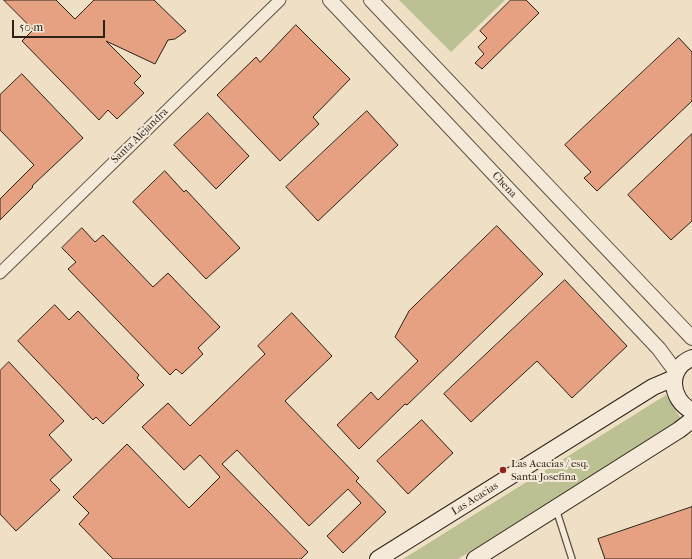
<!DOCTYPE html>
<style>
body{margin:0}
#map{position:relative;width:692px;height:559px;overflow:hidden;background:#efdfc4;font-family:"IM FELL French Canon",serif}
canvas{display:block}
.scale{position:absolute;left:12px;top:20px;width:93px;height:18px;box-sizing:border-box;border:2px solid #2d2216;border-top:0;padding-left:5px;font-size:12px;line-height:14px;white-space:nowrap;color:#2d2216;-webkit-text-stroke:3px #f5ead9;paint-order:stroke}
</style>
<div id="map">
<canvas width="692" height="559"></canvas>
<div class="scale">50 m</div>
</div>
<script>
const g = document.querySelector('canvas').getContext('2d');
g.lineJoin = 'round';
function paint(path, color) { g.fillStyle = color; g.fill(path, 'evenodd'); }
function stroke(path, color, width, dash) { g.strokeStyle = color; g.lineWidth = width; g.lineCap = dash ? 'butt' : 'round'; g.setLineDash(dash || []); g.stroke(path); }
function write(font, color, halo, rows, align = 'center') {
  g.font = font + ' "IM FELL French Canon",serif'; g.lineWidth = 4; g.setLineDash([]); g.textBaseline = 'middle'; g.strokeStyle = halo; g.fillStyle = color; for (const [text, x, y, turn = 0] of rows) {
    g.save(); g.translate(x, y); g.rotate((+turn || 0) * Math.PI / 180); g.textAlign = isNaN(turn) ? turn : align; if (halo) g.strokeText(text, 0, 0); g.fillText(text, 0, 0); g.restore();
  }
}
paint(new Path2D(`
 M399 0H505L451 52Z
 M666 395 681 419 458 559H403Z`), '#bbc192');
const building = new Path2D(`
 M4 0H56L75 19 94 0H154L186 31 175 39 168 40 155 64 106 41 141 76 134 83 144 93 117 119 108 110 99 120 22 41 33 30Z
 M511 0H526L539 13 482 69 475 63 484 54 478 47 487 38 480 31Z
 M296 25 350 79 313 117 319 124 280 161 217 95 256 57 260 62Z
 M679 38 692 52V101L597 191 584 178 591 172 565 145Z
 M22 74 83 138 32 186 33 187 0 220V199L34 165 0 130V95Z
 M367 111 398 145 318 221 286 187Z
 M208 113 249 156 216 189 174 145Z
 M692 134V221L671 240 628 195Z
 M165 171 184 192 186 190 240 248 206 279 133 202Z
 M497 226 543 274 407 405 405 404 359 449 337 425 371 392 378 400 418 361 395 337 409 311Z
 M82 228 95 242 103 235 153 287 168 273 220 327 198 348 203 354 182 374 176 369 170 375 68 269 76 262 62 248Z
 M565 280 627 346 572 398 537 361 471 422 444 394Z
 M55 305 69 320 78 311 139 375 137 378 144 385 103 424 96 417 93 420 18 341Z
 M292 313 332 356 285 401 359 478 356 481 386 512 343 553 327 536 361 503 348 489 309 526 237 450 222 464 308 552 301 559H113L79 524 89 513 73 497 127 444 189 508 220 477 200 455 184 470 142 427 168 403 190 426 265 354 258 346Z
 M9 362 64 421 49 435 72 460 50 480 60 490 16 531 0 514V371Z
 M422 420 453 453 408 494 377 461Z
 M692 507V559H605L598 539Z`);
paint(building, '#e5a182');
stroke(building, '#2d2216', 1);
const service = new Path2D(`
 M556 509 572 559`);
const minor = new Path2D(`
 M0 273 280 0`);
const tertiary = new Path2D(`
 M330 0 659 349 676 372
 M371 0 692 338`);
const secondary = new Path2D(`
 M692 358C667 368 669 399 692 411
 M378 559 653 387 674 378
 M475 559 679 430 692 420`);
stroke(service, '#5e5142', 8);
stroke(minor, '#5e5142', 13);
stroke(tertiary, '#5e5142', 16);
stroke(secondary, '#2d2216', 18);
stroke(service, '#f5ead9', 5.5);
stroke(minor, '#f5ead9', 11);
stroke(tertiary, '#f5ead9', 14);
stroke(secondary, '#f5ead9', 16);
for (const [x, y, r, color] of [
 [503,470,4,"#8f2418"]
]) { const dot = new Path2D(); dot.arc(x, y, r, 0, 2 * Math.PI); g.fillStyle = color; g.fill(dot); stroke(dot, '#f5ead9', 1.5); }
write('11px', '#2d2216', '#f5ead9', [
 ["Santa Alejandra",140,136,-44],
 ["Chena",504,185,47],
 ["Las Acacias",475,499,-32]
]);
write('11px', '#2d2216', '#f5ead9', [
 ["Las Acacias / esq.",511,464],
 ["Santa Josefina",511,477]
], 'left');
</script>
